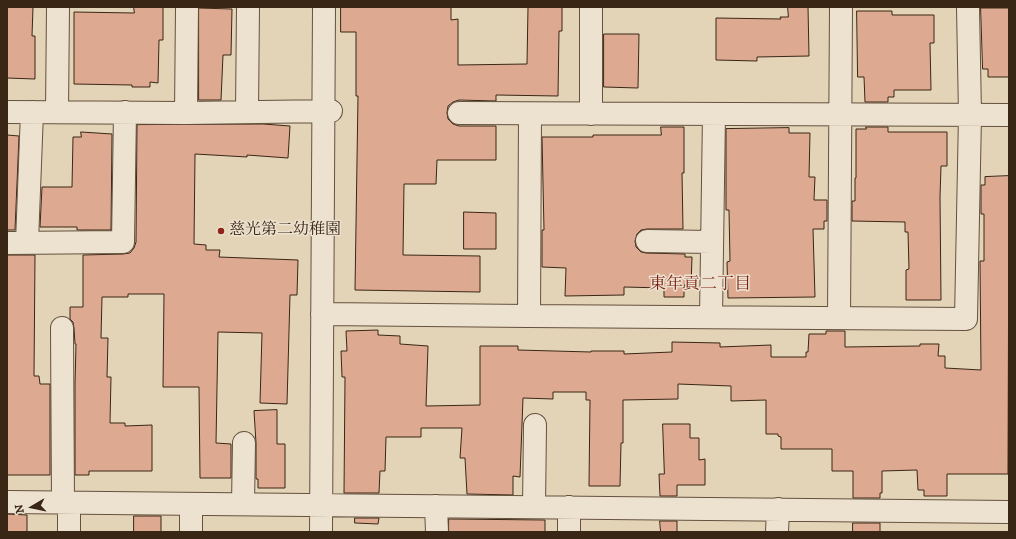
<!DOCTYPE html>
<meta charset="utf-8">
<style>
body{margin:0}
#map{position:relative;width:1016px;height:539px;overflow:hidden;background:#e3d3b7;font-family:"IM FELL DW Pica",serif}
canvas{display:block}
.frame{position:absolute;inset:0;border:8px solid #3a2615;pointer-events:none}
.north{position:absolute;left:12px;top:487px;width:40px;height:40px;-webkit-text-stroke:3px #ede2d0;paint-order:stroke;rotate:261deg;font-size:11px;font-weight:700;line-height:16px;text-align:center;color:#3a2615}
.north::after{content:'';display:block;margin:auto;width:14px;height:18px;background:#3a2615;clip-path:polygon(50% 0,100% 100%,50% 72%,0 100%)}
</style>
<div id="map">
<canvas width="1016" height="539"></canvas>
<div class="frame"></div>
<div class="north">N</div>
</div>
<script>
const g = document.querySelector('canvas').getContext('2d');
g.lineJoin = 'round';
function paint(path, color) { g.fillStyle = color; g.fill(path, 'evenodd'); }
function stroke(path, color, width, dash) { g.strokeStyle = color; g.lineWidth = width; g.lineCap = dash ? 'butt' : 'round'; g.setLineDash(dash || []); g.stroke(path); }
function write(font, color, halo, rows, align = 'center') {
  g.font = font + ' "IM FELL DW Pica","Noto Serif JP",serif'; g.lineWidth = 3; g.setLineDash([]); g.textBaseline = 'middle'; g.strokeStyle = halo; g.fillStyle = color; for (const [text, x, y, turn = 0] of rows) {
    g.save(); g.translate(x, y); g.rotate((+turn || 0) * Math.PI / 180); g.textAlign = isNaN(turn) ? turn : align; if (halo) g.strokeText(text, 0, 0); g.fillText(text, 0, 0); g.restore();
  }
}
const building = new Path2D(`
 M7 7H33L32 36H35V79L7 78Z
 M134 7H163V40H159L158 83 150 82V87H132V85L74 84V12L134 13Z
 M341 7H451V20L458 19V65L527 64 528 7H562V31H559L558 96 496 95V101L459 100 453 102 448 106 447 113 448 119 453 124 459 126H496V160H437L436 184H404L403 255 480 256V292L355 290 358 96H356V32H341Z
 M788 7H808L809 56 757 57V61L716 60V18L781 19 780 17H788Z
 M199 8 232 9 231 55H223L221 100H199Z
 M981 8H1009V77H988V69H983Z
 M857 11H892V15H934V43H930L931 90H894V97H888V102H865L864 77H858Z
 M604 34H639L638 88 604 87Z
 M263 124 290 126 288 158 247 155V157L195 154 194 244 206 245V250H220L219 257 298 260 297 295H290L287 404 260 403 262 333 218 332 216 443 231 444V478H200L199 387H163L164 294H128V297H102L101 338H108L107 377H111L110 423H125V426L152 425V471H89V475H75V384L76 344H75L74 328 73 322 70 319V307H83V255L123 254 130 253 134 248 136 242 137 125Z
 M661 127H684V173H682L683 229H647L641 230 637 234 635 241 636 247 641 252 646 253 685 254V257H692L691 286 684 285V297H664V288L624 287V295L565 296 566 268 542 267V230H544L542 137H593V135H661Z
 M866 127H888V132H947V166H941L940 197 941 300H906V270L909 269 908 232H905V222L852 221V201H855V178H856V129H866Z
 M789 128V133H810L809 177H815L814 200H827V221H824V229H813L815 297 728 298 727 262 730 261 729 210H726V129Z
 M81 132 112 134 111 230H77V227H40L42 187H72L73 137H81Z
 M7 135 19 136 15 230H7Z
 M1009 176 1008 474H947V496H924V490H918L917 470 882 471V493H880V498H853V471H832V449H781V437L778 436V434H766V400L731 401V386L678 384V399L623 400V443H621L620 486H589L590 400H586V392H553V399L523 398 520 477 513 476V495L467 494 465 458H460L462 428H421V437H386L385 471H380L379 493H344L345 377H342L341 351H347L346 331 378 330V335L400 336V344L428 346 426 406 480 405V346H518V350L591 352V351H624V354L672 352V342L720 343V347L771 345V357H806V352H808L809 334H826V331H845V347L920 346V344H939L938 356H945V368L981 370 980 261H984V214H981V185H985V177Z
 M464 212 496 213V249H464Z
 M7 255H35L34 376H39L40 384H50V475H7Z
 M277 410V444H285V488H258V479H256V443L254 411Z
 M663 424H690V438H699V460L705 459V485H677V496H660L659 474H664Z
 M7 514 27 515V532H7Z
 M134 516H161V532H134Z
 M355 518H379L378 524 355 523Z
 M449 519 545 520V532H449Z
 M660 521H677V532H661Z
 M853 523H880V532H853Z`);
paint(building, '#ddaa91');
stroke(building, '#3a2615', 1);
const minor = new Path2D(`
 M7 112 186 113 331 111
 M57 112 58 7
 M247 112 248 7
 M186 113 187 7
 M459 113 1009 115
 M591 114V7
 M647 241 712 242
 M27 242 32 112
 M7 243 123 242 125 112
 M322 314 529 316 966 319 970 115 968 7
 M529 316 530 114
 M711 317 714 114
 M839 318 841 7
 M62 328 63 503
 M7 502 1009 512
 M243 504 244 443
 M436 506 437 532
 M534 507 535 425
 M569 507V532
 M69 532V503
 M191 532V504
 M321 532 324 7
 M777 532 778 509`);
stroke(minor, '#64513e', 24);
stroke(minor, '#ede2d0', 22);
for (const [x, y, r, color] of [
 [221,231,4,"#8f2418"]
]) { const dot = new Path2D(); dot.arc(x, y, r, 0, 2 * Math.PI); g.fillStyle = color; g.fill(dot); stroke(dot, '#ede2d0', 1.5); }
write('16px', '#3a2615', '#ede2d0', [
 ["慈光第二幼稚園",229,231]
], 'left');
write('17px', '#7a1f14', '#ede2d0', [
 ["東年貢二丁目",700,285]
]);
</script>
